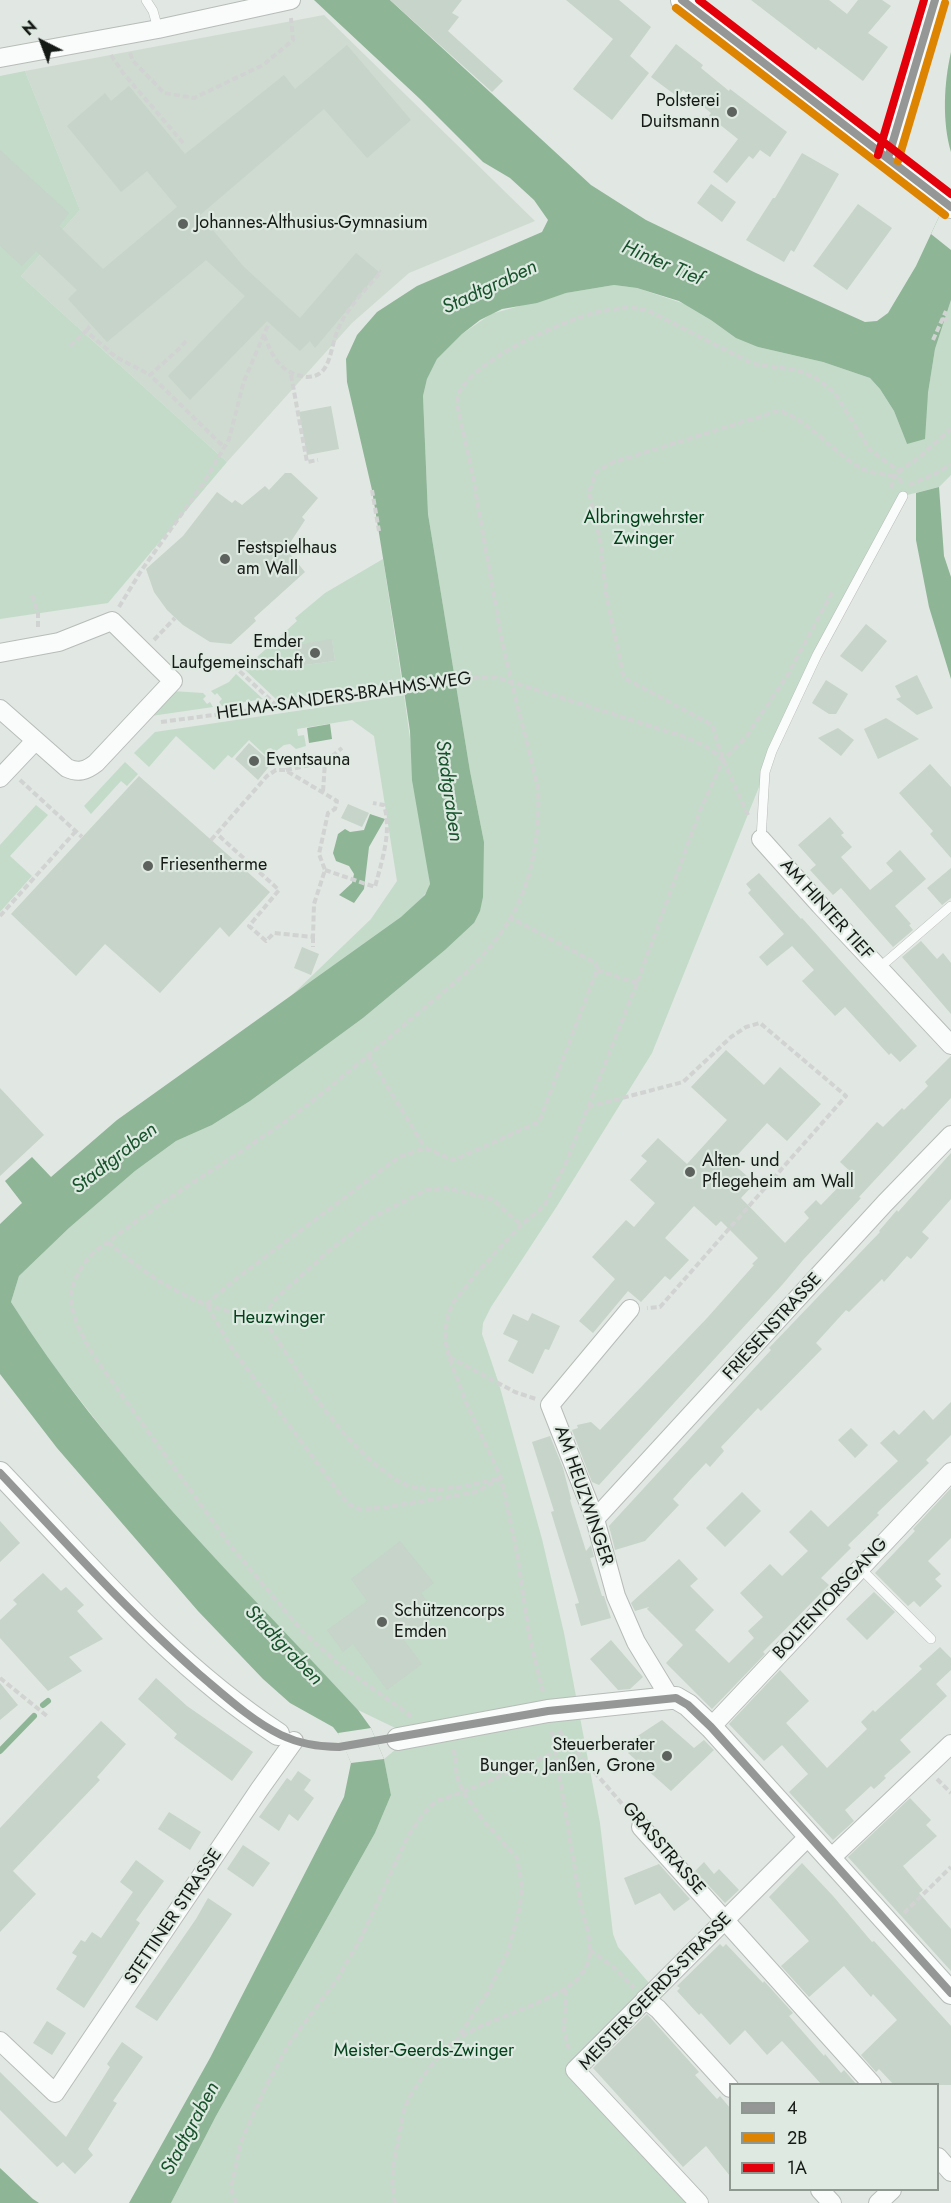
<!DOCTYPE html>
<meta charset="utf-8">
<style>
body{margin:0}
#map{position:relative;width:951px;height:2203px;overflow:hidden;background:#e1e7e2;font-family:Jost,sans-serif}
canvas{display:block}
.legend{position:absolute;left:729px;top:2083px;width:210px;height:108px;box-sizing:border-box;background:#deeae1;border:2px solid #8e9790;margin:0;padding:8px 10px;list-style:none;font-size:18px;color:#161a17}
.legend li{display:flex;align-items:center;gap:12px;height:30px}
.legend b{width:30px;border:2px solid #8e9790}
.north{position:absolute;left:12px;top:12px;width:60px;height:60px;-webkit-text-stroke:4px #deeae1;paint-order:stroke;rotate:318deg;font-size:16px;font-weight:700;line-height:24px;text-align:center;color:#161a17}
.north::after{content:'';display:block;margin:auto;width:21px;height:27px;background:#161a17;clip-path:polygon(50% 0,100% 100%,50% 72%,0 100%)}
</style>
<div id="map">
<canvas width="951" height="2203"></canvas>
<ul class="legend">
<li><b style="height:8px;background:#959696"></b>4</li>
<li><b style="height:8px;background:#dd8502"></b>2B</li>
<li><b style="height:8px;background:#e3000b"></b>1A</li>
</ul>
<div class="north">N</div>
</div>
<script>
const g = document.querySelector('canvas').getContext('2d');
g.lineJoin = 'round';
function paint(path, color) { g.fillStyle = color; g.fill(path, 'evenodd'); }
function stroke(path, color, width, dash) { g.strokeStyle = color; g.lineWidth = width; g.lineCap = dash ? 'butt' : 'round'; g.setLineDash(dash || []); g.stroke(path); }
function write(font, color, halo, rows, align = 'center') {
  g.font = font + ' Jost,sans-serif'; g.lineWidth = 4.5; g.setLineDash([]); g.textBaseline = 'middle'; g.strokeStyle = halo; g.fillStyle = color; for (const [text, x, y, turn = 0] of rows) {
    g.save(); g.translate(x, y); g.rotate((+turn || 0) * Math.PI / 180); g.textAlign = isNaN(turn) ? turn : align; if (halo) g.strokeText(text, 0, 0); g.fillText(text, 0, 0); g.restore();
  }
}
paint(new Path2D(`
 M324 15 535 221 409 273 352 323 227 462 21 276 80 210 25 71Z`), '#cfdbd1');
paint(new Path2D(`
 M25 71 80 210 21 276 227 462 108 603 0 619V76Z
 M614 285 637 288 688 305 758 347 823 362 870 378 880 389 894 411 907 444 928 393 935 349 951 300V475L939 487 903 496 868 559 765 772 652 1053 557 1206 491 1307 483 1323 482 1334 499 1384 542 1539 564 1633 600 1823 613 1934 618 1947 655 1990 575 2070 699 2203H171L216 2116 375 1833 391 1795 384 1759 412 1736 358 1710 181 1523 137 1473 38 1346 11 1302 19 1276 69 1228 135 1171 176 1141 212 1125 250 1101 363 1018 445 950 474 923 484 842 470 771 428 514 423 396 427 379 437 359 462 334 491 314 566 293Z
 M383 559 402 682 277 700 242 667 245 664 247 666 297 621 295 618 325 593ZM332 640 335 661 298 666 295 645Z
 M236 674 263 699 222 706 219 702 222 699 217 693 215 695 211 691 229 682Z
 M172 691 203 693 206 696 203 699 207 704 210 702 213 707 151 716Z
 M404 695 430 884C425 911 318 978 291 996L371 919 397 881 374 736 352 720 297 729 298 736 304 735 306 746 296 749 290 744 284 745 275 752 271 748 267 749 266 756 249 740 232 758 228 755 214 770 176 736 149 767 134 753 155 732Z
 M125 762 138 774 127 786 121 781 91 814 84 806Z
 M36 805 48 815 10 856 32 876 0 912V845Z`), '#c4dbc9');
paint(new Path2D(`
 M314 0H390L591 185 646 220 756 273 865 322 877 321 888 313 916 266 951 191V300L935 349 928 393 925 439 907 444 894 411 880 389 870 378 823 362 758 347 736 338 711 320 679 301 637 288 614 285 566 293 537 303 502 309 480 320 462 334 437 359 427 379 423 396 428 514 470 771 484 842 483 897 480 911 474 923 445 950 363 1018 250 1101 212 1125 176 1141 135 1171 69 1228 19 1276 11 1302C106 1454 237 1579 358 1710L371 1728 384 1759 391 1795 375 1833 216 2116 171 2203H129L210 2058 344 1797 351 1763 340 1736 333 1727 290 1703 263 1679 198 1611 57 1448 0 1374V1224L22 1203 5 1181 32 1157 51 1177 117 1120 401 917 425 895 430 884 412 780 410 731 399 657 372 490 347 382 346 359 357 335 377 312 417 286 542 232 548 220 534 200 510 178 483 162 420 99Z
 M951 52V152C942 121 944 83 951 52Z
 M939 487 944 556 951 577V679L929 607 916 540V493Z
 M330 724 332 739 309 743 307 728Z
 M370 814 385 819 369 847 364 889 354 903 339 895 352 883 354 874 349 866 336 861 333 853 338 834 345 829 350 832 364 830Z
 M0 2168 33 2199 39 2203H0Z`), '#8eb596');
paint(new Path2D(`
 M951 191V250L931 234Z
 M454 674 456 684 404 694 402 682Z
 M371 1728 384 1759 351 1763 338 1733Z`), '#e1e7e2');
stroke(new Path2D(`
 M43 1705 48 1701
 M0 1751 34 1716`), '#8eb596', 6);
paint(new Path2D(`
 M390 0H462L452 13 459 17 448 31 503 81 492 92Z
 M566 0H619L651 27 630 56 649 73 612 120 573 89 613 39Z
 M751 0H829L847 14 858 0H882L891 6 868 33 888 47 863 81 818 47 816 50Z
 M676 44 703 65 701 68 729 91 730 89 787 132 770 157 760 150 753 159 749 156 727 183 713 172 738 139 709 116 711 113 683 90 678 97 651 77Z
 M347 45 411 120 367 158 324 109 200 215 244 267 300 318 356 253 379 272 315 348 310 341 300 351 267 321 190 400 168 376 245 296 206 260 107 342 68 299 77 290 36 251 22 266 0 246V150L69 213 59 226 103 269 177 207 147 171 121 192 67 126 105 93 111 101 129 86 185 154 284 75 295 89Z
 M802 153 839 174 794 252 791 250 784 262 746 240 773 198H775Z
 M711 184 736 202 722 222 697 203Z
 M858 204 892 228 847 290 813 266Z
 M331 406 339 449 307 455 299 412Z
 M285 473H291L318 498 302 517 305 520 286 549 305 572 254 618 256 621 231 644 210 642 183 625 167 610 154 592 146 569 183 536 217 492 232 503 235 500 242 505 265 486 269 490Z
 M866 624 887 641 862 672 840 656Z
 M332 639 335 661 298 666 295 645Z
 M917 675 933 708 917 715 896 699 901 697 895 686Z
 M826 680 848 694 836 714H829L812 703Z
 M886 718 919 739 878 759 864 729Z
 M838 728 854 740 841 756 818 738Z
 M249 743 272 763 258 780 235 759Z
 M930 764 951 787V858L930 834 933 831 899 793Z
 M139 776 270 892 229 937 220 927 160 993 105 944 76 976 11 914Z
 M348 804 369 813 362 827 341 818Z
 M830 817 844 833 841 835 852 847 841 857 870 890 893 871 886 863 900 850 926 879 895 906 911 924 909 925 913 930 893 947 841 888 833 895 810 870 816 865 798 845Z
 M951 868V898L942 905 927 888Z
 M759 873 801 919 802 918 917 1046 900 1062 891 1053 889 1055 845 1007 835 1016 802 981 814 970 792 946 767 966 759 957 784 934 748 893 751 890 746 884Z
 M921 941 937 959 943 953 951 963V1014L902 957Z
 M302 947 319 954 311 975 294 968Z
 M726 1050 764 1085 780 1067 821 1104 787 1141 767 1123 731 1162 755 1183 741 1198 785 1243 809 1218 804 1212 816 1200 821 1205 852 1173 840 1162 877 1122 883 1127 902 1108 904 1110 928 1086 925 1082 951 1056V1098L859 1197 861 1198 803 1260 782 1285 599 1485 592 1482 572 1430 578 1428 577 1425 591 1422 600 1430 708 1317 754 1265 752 1264 758 1258 721 1221 716 1226 694 1206 665 1238 689 1260 670 1280 665 1276 641 1302 628 1291 593 1333 579 1321 615 1279 592 1257 626 1220 634 1227 655 1203 630 1180 647 1161 641 1156 658 1138 687 1164 727 1120 691 1087Z
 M0 1088 44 1135 0 1176Z
 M951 1153V1199L922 1232 929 1238 911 1259 907 1256 884 1282 882 1279 849 1312 846 1310 816 1343 822 1349 761 1411 758 1408 721 1447 724 1451 710 1467 706 1463 690 1480 673 1499 679 1505 645 1541 615 1550 609 1526 771 1350 769 1348 880 1232 879 1231 897 1210 898 1212Z
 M532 1313 560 1326 549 1350 545 1349 533 1374 508 1361 518 1341 503 1334 513 1314 528 1321Z
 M951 1402V1435L926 1460 929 1463 877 1513 879 1515 848 1545 851 1548 821 1578 829 1585 763 1652 765 1654 712 1709 666 1663 683 1645 647 1609 649 1607 635 1611 631 1603 679 1559 698 1579 690 1586 714 1610 695 1630 729 1663 754 1638 748 1631 763 1617 740 1593 770 1564 782 1576 808 1551 789 1532 811 1510 828 1527 898 1461 880 1443 894 1430 899 1435 924 1410 933 1420Z
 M851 1428 868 1445 855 1458 838 1440Z
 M550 1436 563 1468 571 1499 570 1500 586 1551 591 1545 594 1557 590 1558 602 1596H604L611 1618 581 1626 575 1604 579 1603 551 1512 554 1511 532 1442Z
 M951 1488V1538L928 1561 941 1574 935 1579 942 1586 920 1607 914 1601 908 1606 875 1573 915 1531 913 1529Z
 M742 1492 761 1511 725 1547 706 1528Z
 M0 1521 20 1543 0 1562Z
 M400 1541 434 1583 421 1593 437 1615 404 1640 422 1664 387 1690 353 1644 343 1652 327 1630 367 1601 351 1579Z
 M43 1573 61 1591 66 1587 84 1605 77 1611 103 1639 69 1657 82 1671 48 1691 0 1638V1620L17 1604 13 1600Z
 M874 1592 895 1612 867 1640 846 1619Z
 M611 1640 643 1677 630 1689 618 1690 590 1659Z
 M940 1647 951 1658V1670L936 1684 947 1696 900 1740 911 1752 884 1776 886 1778 874 1789 871 1786 845 1810 854 1821 833 1840 789 1792 808 1774 782 1745 764 1761 729 1724 780 1670 809 1701 786 1723 827 1768 867 1729 861 1722 873 1710 875 1712 922 1669 919 1666Z
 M156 1678 187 1706 253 1752 232 1781 174 1738 177 1734 138 1699Z
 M0 1683 18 1705 0 1720Z
 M662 1720 694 1748 704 1740 714 1750 671 1791 628 1753 632 1749 629 1745 633 1739Z
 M101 1721 126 1744 97 1777 100 1780 13 1871 36 1894 0 1932V1828Z
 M298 1771 311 1780 304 1790 314 1798 298 1821 289 1814 279 1831 259 1817 287 1778 291 1781Z
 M910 1798 931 1820 926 1825 937 1836 903 1866 923 1890 919 1893 951 1929V1971L848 1857Z
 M169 1812 201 1832 190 1850 158 1829Z
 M243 1845 270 1863 253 1887 227 1869Z
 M136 1860 164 1881 136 1920 140 1923 84 2008 56 1989 77 1956 72 1953 81 1940 85 1942 92 1932 101 1938 133 1892 120 1882Z
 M704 1862 714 1874 719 1869 739 1890 725 1903 695 1871Z
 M802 1863 833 1896 872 1942 874 1941 951 2026V2085H894L879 2069 876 2072 861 2055 897 2020 873 1994 871 1997 844 1966 809 1997 781 1966 809 1941 769 1897Z
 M659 1864 690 1899 674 1911 660 1893 635 1905 624 1878Z
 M208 1898 232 1914 157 2021 135 2007 196 1919Z
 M720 1944 723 1947 726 1944 763 1983 764 1981 793 2013 789 2016 824 2056 825 2054 841 2073 844 2070 857 2085H822L782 2041 767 2055 745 2030 730 2045 701 2013 699 2015 677 1991 680 1988 677 1986Z
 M647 2014 699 2072 695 2075 717 2099 720 2096 730 2108V2176L706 2146 683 2167 593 2068Z
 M47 2021 66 2033 52 2055 33 2043Z
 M122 2042 143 2057 113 2101 117 2103 88 2149 93 2155 75 2174 63 2162 57 2167 0 2110V2072L66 2137 110 2067 107 2064Z`), '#c6d4c9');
const service = new Path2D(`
 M146 0 153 11 158 29
 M761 839 765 772 772 751 817 655 903 496
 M879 968 951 906
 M860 1568 931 1639`);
const minor = new Path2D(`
 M0 58 158 29 291 0
 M888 158 935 0
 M0 653 59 642 112 621 173 681 96 763C86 771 78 773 67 768L0 709
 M0 778 35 741
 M761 839 820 905 951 1045
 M630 1309 550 1405 595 1519 616 1596 636 1642 670 1698
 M595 1519 885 1203 951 1135
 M711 1727 951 1472
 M641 1827 872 2084
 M831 1858 951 1744
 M645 1999 658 2009 730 2088
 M0 2041 55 2093 259 1790 294 1741
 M938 2157 951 2172
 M820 2190 832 2203
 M699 2203 575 2070 810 1835
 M878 2203 892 2190`);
const tertiary = new Path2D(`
 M682 0 951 207
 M0 1473C88 1565 171 1664 278 1734
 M398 1739 548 1711 670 1698H676L688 1705 711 1727 951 1993`);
stroke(service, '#b7bcb8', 10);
stroke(minor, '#b7bcb8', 20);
stroke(tertiary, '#b7bcb8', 24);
stroke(new Path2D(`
 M130 53 133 61 164 93 194 98 263 65 293 40 291 18
 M111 55 123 73 184 144
 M942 319 951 321
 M86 331 91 325
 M264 335C273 358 281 374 307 377 315 377 322 374 326 366 332 355 333 339 339 327 348 307 366 289 381 272L379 271
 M933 340 946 311
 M186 341 180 348 150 375 224 447
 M70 346 86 331 116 357 150 375
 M291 375 307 462 318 460
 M909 485 935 474 951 464
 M891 488 895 476 899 471 917 459 951 429
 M372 490 379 531
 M32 595 38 613V629
 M119 607 141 571 203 484 229 439 244 381 268 325
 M154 640 175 618
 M233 665 278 707
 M161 722 335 699 455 679 496 677 688 738 707 747 722 759
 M325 762 342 748
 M286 770 325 762 323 792
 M20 780 82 837
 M748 815 723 760 712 725 626 679 623 675 606 593 600 539 589 492 596 472 611 463 778 411C805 416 836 456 863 469 873 474 884 474 895 476
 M211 840 267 776 276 770H285L337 801 335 809 328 813 319 854 325 870 314 904 313 937 274 933 266 941 249 926 279 890 217 834
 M325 870 375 887C382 860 392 832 384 805L373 803
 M0 916 76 831
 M313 937V947
 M597 970 637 983
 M368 1055 425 1148
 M588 1107 683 1082 731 1037 746 1027 760 1023 846 1096 660 1307 647 1308
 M108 1242C153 1282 204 1313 265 1317
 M449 1357 515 1392 536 1399
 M501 1478 476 1492 382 1508 360 1509 350 1505 343 1498 233 1350 206 1304 241 1275 399 1157 425 1148 454 1160 539 1122 597 970 596 963 511 918
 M497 1479C471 1485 433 1495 407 1485 395 1481 386 1472 376 1465 330 1426 299 1373 267 1324L265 1317 272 1302 330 1250 373 1217 426 1190 445 1188 492 1199 521 1225
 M0 1678 47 1716
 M543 1692 529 1634 516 1547 501 1478 465 1400 449 1357 445 1339 447 1318 453 1303 479 1270 521 1225 544 1206 565 1165 637 983 700 811 723 760 746 737 787 676 833 591
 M410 1717V1715L342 1667 302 1631 229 1544 93 1355C70 1313 58 1292 93 1253 120 1233 147 1213 174 1195 219 1165 264 1138 306 1106 342 1078 377 1048 411 1019 447 989 486 960 510 919 533 882 540 830 538 788L503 647 471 466 457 404C453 367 568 318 599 312 616 308 632 306 649 311L753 364 797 370 816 378 835 393 870 450 899 471 901 484
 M559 1731 630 1813
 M454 1749 457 1777 463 1792 482 1819 517 1858 522 1886 520 1906 509 1949 488 1992 458 2037
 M937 1779 951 1793
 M904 1913 951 1867
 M590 1950 616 1969 634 1988
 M566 1990 564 2030 569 2050
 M236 2203 231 2189 241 2142 265 2088 290 2042 336 1981 362 1936 408 1836 420 1818 436 1801 463 1792 555 1752
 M395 2203C389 2178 395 2155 400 2131 402 2123 402 2115 405 2108 411 2089 441 2050 458 2039 483 2022 514 2014 541 2001 558 1993 575 1986 585 1969 595 1950 586 1925 581 1906L552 1731`), '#d1d3d2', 4, [6, 3]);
stroke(service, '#fafbfb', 9);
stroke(minor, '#fafbfb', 18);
stroke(tertiary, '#fafbfb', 22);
stroke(new Path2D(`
 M682 0 951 207
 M888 158 935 0
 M0 1473C65 1542 129 1613 200 1675 225 1696 252 1721 281 1735 300 1744 319 1747 339 1747L548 1711 676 1698 688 1705 711 1727 951 1993`), '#959696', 8);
stroke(new Path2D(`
 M676 8 945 215
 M898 161 945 3`), '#dd8502', 8);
stroke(new Path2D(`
 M699 0 951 194
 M878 155 924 0`), '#e3000b', 8);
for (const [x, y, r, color] of [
 [732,112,6,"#5d625e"],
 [183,224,6,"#5d625e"],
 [225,559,6,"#5d625e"],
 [315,653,6,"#5d625e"],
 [254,761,6,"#5d625e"],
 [148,866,6,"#5d625e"],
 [690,1172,6,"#5d625e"],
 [382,1622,6,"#5d625e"],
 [667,1756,6,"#5d625e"]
]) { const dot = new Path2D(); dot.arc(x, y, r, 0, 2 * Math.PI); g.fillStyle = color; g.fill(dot); stroke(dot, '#deeae1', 2); }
write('18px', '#161a17', '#deeae1', [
 ["Polsterei",720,102,"right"],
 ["Duitsmann",720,123,"right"],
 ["Johannes-Althusius-Gymnasium",195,224],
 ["Festspielhaus",237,549],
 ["am Wall",237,570],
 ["Emder",303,643,"right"],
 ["Laufgemeinschaft",303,664,"right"],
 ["Eventsauna",266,761],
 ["Friesentherme",160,866],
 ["Alten- und",702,1162],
 ["Pflegeheim am Wall",702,1183],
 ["Schützencorps",394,1612],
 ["Emden",394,1633],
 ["Steuerberater",655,1746,"right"],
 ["Bunger, Janßen, Grone",655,1767,"right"]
], 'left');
write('18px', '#00411a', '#deeae1', [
 ["Albringwehrster",644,519],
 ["Zwinger",644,540],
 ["Heuzwinger",279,1319],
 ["Meister-Geerds-Zwinger",424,2052]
]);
write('18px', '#161a17', '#deeae1', [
 ["HELMA-SANDERS-BRAHMS-WEG",344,697,-8],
 ["AM HINTER TIEF",826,910,48],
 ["FRIESENSTRASSE",773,1327,-48],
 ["AM HEUZWINGER",583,1496,71],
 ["BOLTENTORSGANG",831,1599,-47],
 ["GRASSTRASSE",663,1849,49],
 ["STETTINER STRASSE",174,1917,-56],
 ["MEISTER-GEERDS-STRASSE",656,1992,-46]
]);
write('italic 20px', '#16532b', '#deeae1', [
 ["Hinter Tief",662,264,23],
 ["Stadtgraben",490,288,-25],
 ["Stadtgraben",448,791,82],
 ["Stadtgraben",115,1159,-38],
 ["Stadtgraben",283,1646,46],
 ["Stadtgraben",191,2129,-62]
]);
</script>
